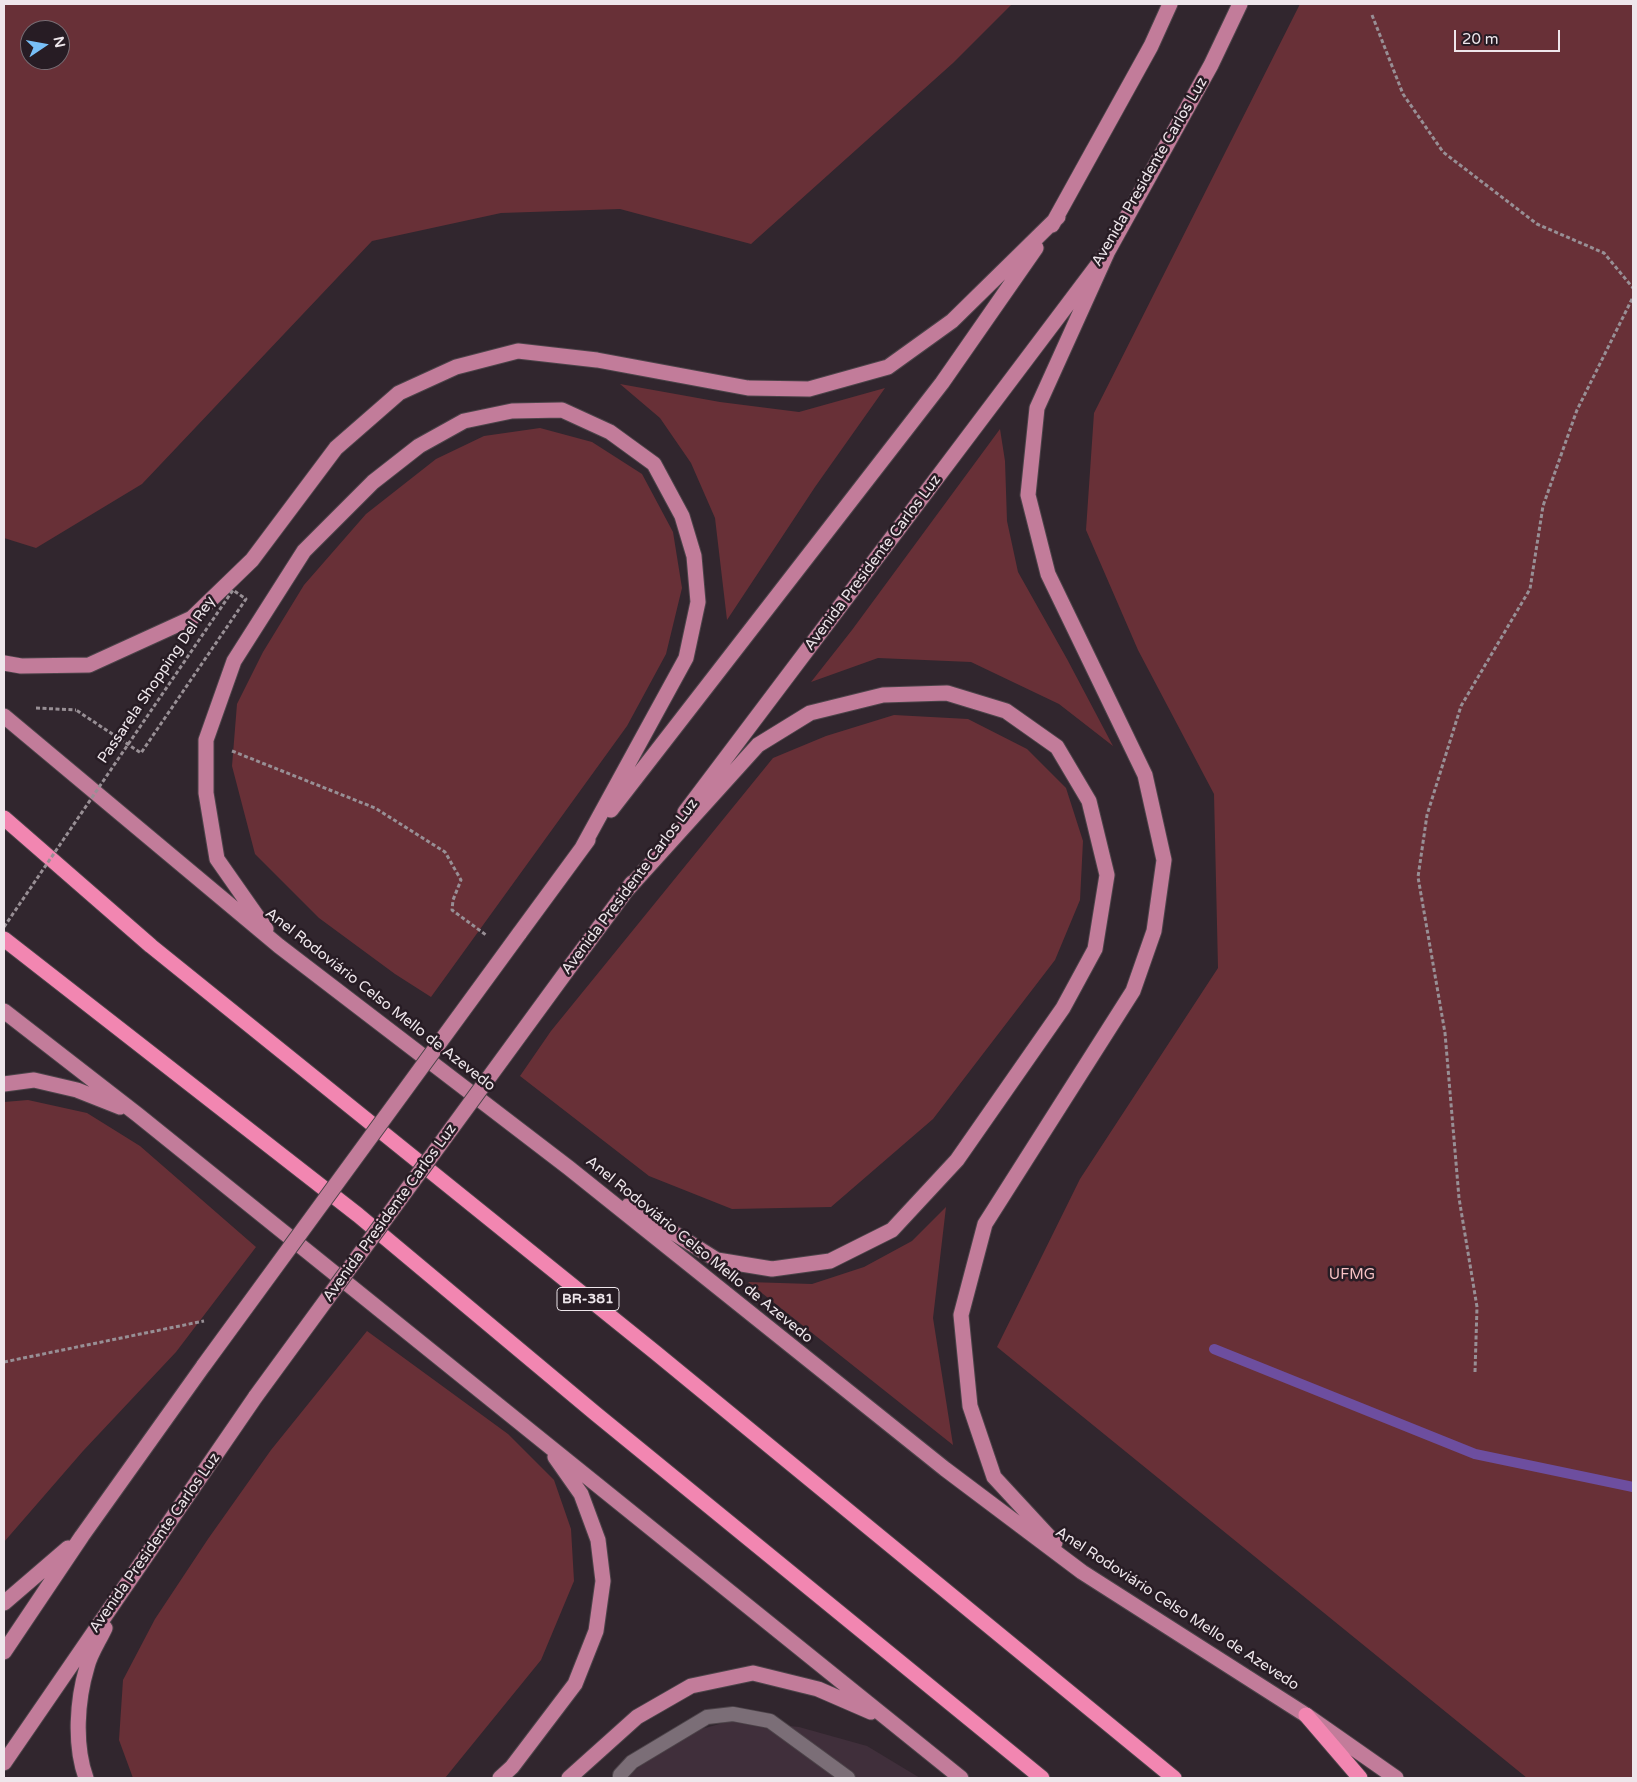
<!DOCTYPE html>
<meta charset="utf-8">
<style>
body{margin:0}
#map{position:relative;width:1637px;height:1782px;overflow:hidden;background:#31262e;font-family:"Varela Round",sans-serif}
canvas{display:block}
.frame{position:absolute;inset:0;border:5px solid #eee6eb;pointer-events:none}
.north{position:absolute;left:20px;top:20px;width:50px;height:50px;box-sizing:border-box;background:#271c24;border:1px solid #776d74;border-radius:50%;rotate:78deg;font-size:14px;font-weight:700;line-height:20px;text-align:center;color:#eee6eb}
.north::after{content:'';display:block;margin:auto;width:18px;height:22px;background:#78bff7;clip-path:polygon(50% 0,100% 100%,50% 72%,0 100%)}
.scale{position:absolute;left:1454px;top:30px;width:106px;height:22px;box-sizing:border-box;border:2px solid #eee6eb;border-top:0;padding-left:6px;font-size:15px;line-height:18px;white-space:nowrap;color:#eee6eb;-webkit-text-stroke:4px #271c24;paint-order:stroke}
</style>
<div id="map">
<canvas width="1637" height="1782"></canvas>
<div class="frame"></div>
<div class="north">N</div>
<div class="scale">20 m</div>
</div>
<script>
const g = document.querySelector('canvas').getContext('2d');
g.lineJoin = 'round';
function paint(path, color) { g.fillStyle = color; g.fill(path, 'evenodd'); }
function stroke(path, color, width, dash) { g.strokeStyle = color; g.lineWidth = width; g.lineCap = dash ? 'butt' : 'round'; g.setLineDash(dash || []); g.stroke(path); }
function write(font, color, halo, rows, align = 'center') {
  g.font = font + ' "Varela Round",sans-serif'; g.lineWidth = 5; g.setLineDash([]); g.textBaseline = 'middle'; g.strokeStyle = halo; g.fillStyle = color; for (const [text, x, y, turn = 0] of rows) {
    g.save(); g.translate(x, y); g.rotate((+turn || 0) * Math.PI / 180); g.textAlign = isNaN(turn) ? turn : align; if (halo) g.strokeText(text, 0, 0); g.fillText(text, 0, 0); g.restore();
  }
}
paint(new Path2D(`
 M734 1720 799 1727 867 1746 920 1778H626L676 1736Z`), '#402f3b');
paint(new Path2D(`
 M4 4H1012L953 63 751 244 620 209 501 213 372 241 142 484 36 548 4 538ZM30 30H60V60H30Z
 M1300 4H1633V1778H1527L997 1347 1080 1179 1218 968 1214 794 1138 650 1086 530 1094 413Z
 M620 384 720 402 799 412 885 388 815 487 727 620 715 518 691 463 660 418Z
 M540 428 592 442 642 474 673 532 682 588 666 654 627 726 431 997 395 974 319 918 255 854 232 766 237 704 263 652 304 585 366 514 436 459 484 436Z
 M1000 429 1005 461 1007 521 1018 572 1067 659 1113 746 1059 704 971 662 878 658 811 682 852 630Z
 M894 715 968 719 1027 749 1066 788 1083 841 1080 900 1055 960 933 1119 831 1207 732 1209 649 1176 520 1076 551 1031 773 758 826 736Z
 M28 1100 87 1113 140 1146 256 1247 176 1352 83 1451 4 1542V1102Z
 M946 1207 933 1318 953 1445 748 1282 812 1284 864 1267 912 1241Z
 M367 1331 508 1434 554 1480 571 1529 574 1581 541 1660 445 1778H133L119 1740 123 1680 155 1619 208 1539 271 1450Z`), '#683037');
stroke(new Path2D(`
 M1214 1349 1475 1454 1633 1487`), '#6d4e9f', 10);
const lane = new Path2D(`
 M620 1778V1775L632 1762 707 1717 733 1714 770 1721 848 1778`);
const primary = new Path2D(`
 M1052 225 1151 46 1170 4
 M4 663 21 666 89 665 192 618 252 560 336 448 399 393 456 367 518 351 597 360 748 388 809 389 888 367 952 321 1058 217
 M4 716 279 946 569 1168 945 1469 1082 1572 1306 1715 1396 1778
 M611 810 942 383 1036 248
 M685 812 1108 251 1211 65 1240 4
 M626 891 758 745 810 713 883 695 947 693 1006 711 1057 747 1089 801 1107 875 1095 949 1063 1008 957 1160 892 1230 830 1261 772 1269 717 1260 629 1205
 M266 929 217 859 206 793V740L234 661 304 551 373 482 419 446 464 421 512 411 562 410 610 432 654 464 682 516 694 556 698 602 686 658 582 848
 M519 934 588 840
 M566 972 632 883
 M4 1011 138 1115 961 1778
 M4 1084 34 1080 77 1090 120 1107
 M1055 1543 994 1477 970 1406 961 1315 985 1224 1133 991 1154 931 1164 860 1145 775 1048 574 1028 495 1037 408 1108 251
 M4 1603 68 1548
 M4 1652 82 1536 204 1365
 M4 1763 256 1396
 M86 1778C74 1745 77 1700 87 1667 90 1654 99 1641 105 1628
 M500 1778 512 1767 575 1684 596 1631 603 1581 598 1540 581 1494 555 1457
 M569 1778 637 1717 691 1686 753 1673 818 1689 871 1712`);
const highway = new Path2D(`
 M4 818 151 946 656 1353 1174 1778
 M4 939 358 1215 596 1414 1042 1778
 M1306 1715 1360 1778`);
stroke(lane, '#4c4349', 16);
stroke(primary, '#4c4349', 17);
stroke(highway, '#4c4349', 17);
stroke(new Path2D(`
 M1372 15 1403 94 1443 152 1537 224 1604 253 1633 288
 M36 708 76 710
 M232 751 375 808 445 852 461 880 453 900 452 910 486 935V936
 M4 1362 204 1321
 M1475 1372 1477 1307 1459 1198 1445 1033 1418 877 1427 815 1461 706 1530 589 1543 506 1577 410 1633 297`), '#988f95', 3, [4, 2.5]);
stroke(lane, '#7b6e77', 14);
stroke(primary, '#c27c9a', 15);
stroke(highway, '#f286b1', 15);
const primaryBridge = new Path2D(`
 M204 1365 519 934
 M256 1396 566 972`);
stroke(primaryBridge, '#4c4349', 17, []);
stroke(new Path2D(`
 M4 927 233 590 246 599 141 753 76 710`), '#988f95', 3, [4, 2.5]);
stroke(primaryBridge, '#c27c9a', 15);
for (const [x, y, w] of [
 [588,1299,62]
]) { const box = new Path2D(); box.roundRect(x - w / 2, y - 11.5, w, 23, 4); g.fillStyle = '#271c24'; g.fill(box); stroke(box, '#eee6eb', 1); }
write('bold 14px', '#eee6eb', null, [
 ["BR-381",588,1299]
]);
write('15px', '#eee6eb', '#271c24', [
 ["Avenida Presidente Carlos Luz",1150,172,-60],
 ["Avenida Presidente Carlos Luz",873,563,-53],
 ["Passarela Shopping Del Rey",157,680,-56],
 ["Avenida Presidente Carlos Luz",630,887,-53],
 ["Anel Rodoviário Celso Mello de Azevedo",380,1000,38],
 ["Avenida Presidente Carlos Luz",390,1213,-54],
 ["Anel Rodoviário Celso Mello de Azevedo",699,1250,39],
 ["Avenida Presidente Carlos Luz",155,1543,-55],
 ["Anel Rodoviário Celso Mello de Azevedo",1177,1609,33]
]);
write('15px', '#f8c2c5', '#271c24', [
 ["UFMG",1352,1275]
]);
</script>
